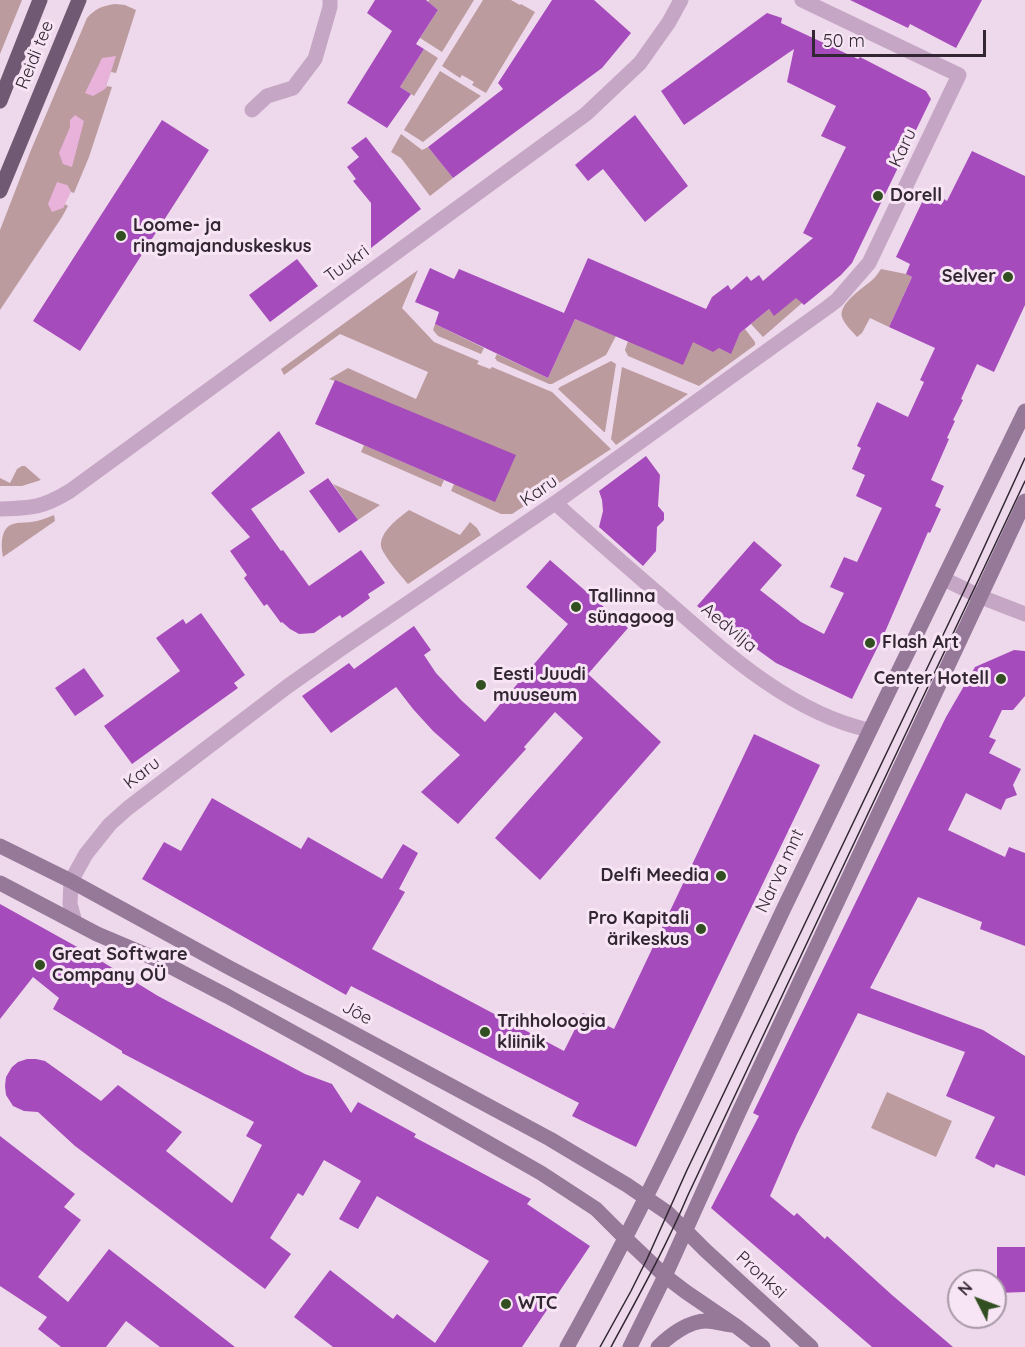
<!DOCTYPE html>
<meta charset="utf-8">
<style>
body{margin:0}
#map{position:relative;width:1025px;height:1347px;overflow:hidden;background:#eed9ec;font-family:Quicksand,sans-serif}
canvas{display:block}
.north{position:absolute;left:947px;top:1269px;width:60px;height:60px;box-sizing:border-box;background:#f7e5f5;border:2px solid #a899a7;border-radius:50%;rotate:312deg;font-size:16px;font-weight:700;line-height:24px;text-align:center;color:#312632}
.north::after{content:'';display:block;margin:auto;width:21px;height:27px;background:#314f20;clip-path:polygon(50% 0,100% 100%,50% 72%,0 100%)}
.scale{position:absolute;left:812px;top:30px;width:174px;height:27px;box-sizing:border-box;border:3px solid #312632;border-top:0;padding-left:8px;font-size:18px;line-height:21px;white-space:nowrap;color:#312632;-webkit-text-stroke:4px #f7e5f5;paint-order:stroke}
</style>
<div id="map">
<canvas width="1025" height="1347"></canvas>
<div class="north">N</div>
<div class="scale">50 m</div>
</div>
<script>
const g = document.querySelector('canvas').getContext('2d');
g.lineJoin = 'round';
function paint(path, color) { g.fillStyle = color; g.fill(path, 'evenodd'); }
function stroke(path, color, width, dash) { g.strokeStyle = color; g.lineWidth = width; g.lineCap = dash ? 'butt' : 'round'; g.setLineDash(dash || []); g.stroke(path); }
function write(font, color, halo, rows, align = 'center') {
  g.font = font + ' Quicksand,sans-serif'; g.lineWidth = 6; g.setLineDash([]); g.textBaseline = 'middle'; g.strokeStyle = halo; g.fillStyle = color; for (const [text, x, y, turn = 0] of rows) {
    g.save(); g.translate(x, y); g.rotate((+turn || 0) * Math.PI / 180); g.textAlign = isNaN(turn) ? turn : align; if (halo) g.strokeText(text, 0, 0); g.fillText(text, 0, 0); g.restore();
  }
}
paint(new Path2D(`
 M0 0H22L0 54Z
 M429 0H474L442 52 420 38 438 10 428 2Z
 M483 0H511L520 5 521 4 535 12 486 93 472 85 474 82 462 75 460 78 442 66Z
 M115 4 125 5 136 10 116 73 111 72 116 56 105 89 107 86 112 87 89 157 74 193 71 192 67 185 63 208 65 204 68 206 62 217 0 310V230L31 150 87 18C96 8 102 6 115 4Z
 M424 49 438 58 414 96 400 87Z
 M440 71 481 96 423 142 404 130Z
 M401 134 422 150 428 147 453 178 430 196 401 158 391 152Z
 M881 269 906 274 912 277 889 327 870 318 862 333 857 337C852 331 844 324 842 317 838 304 863 288 871 281 875 278 878 273 881 269Z
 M418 270 402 308 434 342 479 361 477 364 490 369 492 367 552 392 611 449 512 514H501L451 491 454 484 335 381 329 379 348 368 416 399 428 372 340 334 284 375 281 369Z
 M796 297 802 303 763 337 751 324 769 309 774 315Z
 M575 319 616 336 606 355 552 384H549L497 361 495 358 497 354 548 378Z
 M435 324 484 348 481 354 438 336 433 330Z
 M745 329 755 342V345L699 386 628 356 625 350 628 341 697 332 719 348 731 353 740 333Z
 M611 361 616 364 605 432H604L558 389 560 387Z
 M622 367 688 394 616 445 611 439 612 433Z
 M364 445 444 480 441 487 361 452Z
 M22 466H25L41 480 22 486H0V478L10 483 17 469Z
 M333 484 380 505 358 520Z
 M409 510 460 535 470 522 477 528 481 535 408 584C402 577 382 554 381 546 380 531 399 518 409 510Z
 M54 515 55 521 3 557C1 546 0 528 13 524 18 522 25 523 31 522 39 521 47 518 54 515Z
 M887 1092 952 1121 936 1157 871 1128Z`), '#bc9b9e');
paint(new Path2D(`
 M116 56 105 89 93 96 85 93 102 58Z
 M75 115 84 121 72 167 63 164 59 153 70 127V120Z
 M57 182 67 185 71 192 63 208 52 212 48 204Z`), '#e8b2db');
paint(new Path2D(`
 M375 0H426L438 10 416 44 424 49 400 87 411 94 387 128 347 103 392 31 367 13Z
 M552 0H594L631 33 602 68 453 178 428 147 503 89 498 83Z
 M850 0H982L956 48 910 24 908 28Z
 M767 13 782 18 781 23 858 59 860 57 926 91 931 99 852 263 841 275 804 305 796 298 774 316 769 309 740 333 731 354 719 348 713 352 693 342 683 365 575 319 548 378 435 324 439 312 415 302 430 268 454 279 459 269 564 313 588 258 706 309 712 297 728 285 731 290 747 276 751 281 759 275 763 281 813 238 803 233 846 147 821 136 836 106 787 82 794 49 684 125 661 91Z
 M635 115 688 186 645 222 603 169 588 181 575 165Z
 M162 120 209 150 80 351 33 321Z
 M366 137 421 209 371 248V203L353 181 356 179 347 167 359 157 351 148Z
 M972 151 1025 176V305L994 372 977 364 961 399 963 400 953 420 955 421 947 438 949 439 931 480 944 486 935 506 941 509 930 533 928 532 885 632 852 699 776 663 697 606 754 541 782 565 760 590 801 622 824 634 844 593 830 587 844 557 857 562 882 508 856 496 865 475 852 469 861 448 857 446 877 402 908 417 924 382 920 380 935 348 889 327 912 277 906 274 910 264 896 257 924 198 941 205 944 199 947 201Z
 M297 259 318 286 270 322 249 295Z
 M335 380 516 455 495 502 315 424Z
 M279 431 305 473 251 509 281 551 283 550 309 586 361 550 385 583 368 594 370 598 351 612 342 618 340 615 314 633 299 634 290 629 282 622 281 623 267 604 264 606 244 578 247 575 230 551 250 537 211 493Z
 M646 456 660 475 658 506 664 513V520L657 527 656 551 643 566 599 527 603 511 602 500 599 491Z
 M328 478 358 520 339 533 309 491Z
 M550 560 628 628 588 674 661 742 540 880 495 838 583 738 555 712 524 747 526 749 458 824 421 792 460 755 433 731 413 709 396 687 331 733 302 696 349 663 354 669 414 626 431 650 424 655 436 673 461 700 485 722 568 624 526 587Z
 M201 613 245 675 234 683 238 688 132 764 104 726 180 671 156 638 183 619 186 624Z
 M1014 650 1025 651V696L1013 710H1002L989 737 996 740 989 753 1021 769 1013 785 1017 795 1006 799 1001 810 966 793 948 830 1005 857 1009 847 1025 853V946L980 929 982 922 918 897 870 988 983 1030 1025 1056V1176L996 1164 994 1168 975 1158 995 1117 946 1096 965 1052 858 1013 797 1134 770 1196 794 1216 797 1213 825 1239 827 1236 892 1295 953 1347H872L711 1208 759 1116 753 1113 946 717 975 667Z
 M84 668 104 696 75 716 55 688Z
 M754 734 820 765 636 1147 572 1116 579 1103 351 986 346 995 142 879 164 842 181 851 212 798 301 849 308 837 382 879 403 844 418 853 399 889 405 892 372 949 564 1051 583 1013 614 1029Z
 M0 904 88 953 158 996 305 1074 332 1084 351 1113 358 1102 416 1134 414 1137 531 1199 527 1204 590 1246 522 1347H333L294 1317 330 1270 393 1319 397 1314 435 1343 489 1261 377 1196 358 1229 339 1219 361 1181 324 1160 303 1196 298 1193 270 1238 291 1254 265 1289 75 1146 38 1112 24 1111 13 1106 6 1095 5 1086 6 1077 12 1067 18 1062 27 1059H36L45 1061 101 1101 118 1085 182 1132 166 1151 232 1203 262 1145 246 1136 254 1122 122 1053V1051L53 1009 59 998 33 977 0 1019Z
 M0 1136 75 1194 64 1207 81 1220 38 1277 68 1302 109 1249 235 1347H160L126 1321 106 1347H61L38 1329 47 1317 0 1286Z
 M997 1247H1025V1292L997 1293Z`), '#a64bbb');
stroke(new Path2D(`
 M252 110 267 96 293 88 315 59 330 7V0
 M555 503C593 537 631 570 669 603 727 654 792 713 869 730
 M0 509C32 508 42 508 70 491L586 114 640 63 669 22 681 0
 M75 922 70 904 71 881 86 854 110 824 128 808 288 686 342 648 555 503 828 307 837 300 869 263 959 75 802 0`), '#c5a6c4', 15);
stroke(new Path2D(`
 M944 579 981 597 1025 614`), '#c5a6c4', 15);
stroke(new Path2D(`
 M0 846 71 881 228 967 338 1025 550 1139 627 1185 668 1213 705 1250 811 1347
 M0 883 97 934 156 959 227 996 325 1050 541 1173 596 1209 625 1238 665 1276 686 1292 736 1326 763 1347
 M567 1347C647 1204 715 1054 785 906 864 740 945 576 1025 411
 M630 1347 665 1276 738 1114 1025 501
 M658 1347C670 1335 689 1321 706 1321 714 1321 723 1324 731 1325`), '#967898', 15);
stroke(new Path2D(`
 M0 101 40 0
 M0 191 79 0`), '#705973', 15);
stroke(new Path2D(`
 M600 1347 631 1291 647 1259 687 1170 965 589 1025 458
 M611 1347C638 1297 666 1247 688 1195L1025 481`), '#312632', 1.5);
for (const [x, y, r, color] of [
 [878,196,6,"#314f20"],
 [121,236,6,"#314f20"],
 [1008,277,6,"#314f20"],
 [576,607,6,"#314f20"],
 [870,643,6,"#314f20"],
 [1001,679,6,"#314f20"],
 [481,685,6,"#314f20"],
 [721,876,6,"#314f20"],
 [701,929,6,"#314f20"],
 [40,965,6,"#314f20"],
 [485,1032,6,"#314f20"],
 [506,1304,6,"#314f20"]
]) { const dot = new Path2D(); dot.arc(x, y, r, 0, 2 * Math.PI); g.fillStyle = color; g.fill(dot); stroke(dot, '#f7e5f5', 2); }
write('18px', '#312632', '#f7e5f5', [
 ["Reidi tee",35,55,-68],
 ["Karu",903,148,-65],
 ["Tuukri",347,264,-36],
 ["Karu",539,491,-35],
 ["Aedvilja",729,628,40],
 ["Karu",142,773,-38],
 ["Narva mnt",780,871,-65],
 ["Jõe",357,1013,28],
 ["Pronksi",761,1275,42]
]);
write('bold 18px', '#312632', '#f7e5f5', [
 ["Dorell",890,196],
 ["Loome- ja",133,226],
 ["ringmajanduskeskus",133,247],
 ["Selver",996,277,"right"],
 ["Tallinna",588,597],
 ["sünagoog",588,618],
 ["Flash Art",882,643],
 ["Eesti Juudi",493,675],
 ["muuseum",493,696],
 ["Center Hotell",989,679,"right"],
 ["Delfi Meedia",709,876,"right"],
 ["Pro Kapitali",689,919,"right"],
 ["ärikeskus",689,940,"right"],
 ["Great Software",52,955],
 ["Company OÜ",52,976],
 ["Trihholoogia",497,1022],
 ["kliinik",497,1043],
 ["WTC",518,1304]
], 'left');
</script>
